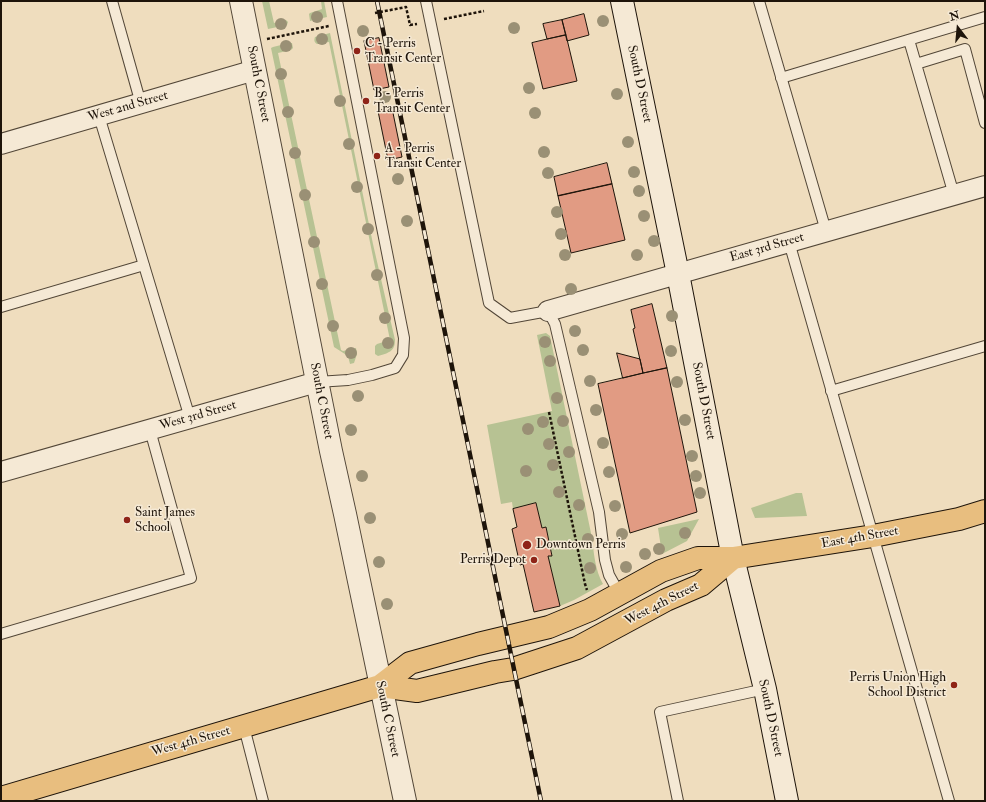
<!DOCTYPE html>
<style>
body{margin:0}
#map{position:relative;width:986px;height:802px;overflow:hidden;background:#efddbe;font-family:"IM FELL Double Pica",serif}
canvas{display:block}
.frame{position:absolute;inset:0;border:2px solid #1e140a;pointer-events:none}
.north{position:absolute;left:938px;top:8px;width:40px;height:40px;-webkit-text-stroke:3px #f5e9d5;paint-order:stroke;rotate:344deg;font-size:11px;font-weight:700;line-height:16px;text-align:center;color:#1e140a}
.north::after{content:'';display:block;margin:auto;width:14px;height:18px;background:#1e140a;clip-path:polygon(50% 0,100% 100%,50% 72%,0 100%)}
</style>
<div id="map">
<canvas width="986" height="802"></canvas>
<div class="frame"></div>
<div class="north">N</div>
</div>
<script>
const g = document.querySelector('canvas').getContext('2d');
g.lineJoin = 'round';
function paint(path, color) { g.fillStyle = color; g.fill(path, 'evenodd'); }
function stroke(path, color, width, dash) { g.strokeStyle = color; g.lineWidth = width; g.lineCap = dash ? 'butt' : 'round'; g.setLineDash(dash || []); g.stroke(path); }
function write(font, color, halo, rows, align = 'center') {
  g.font = font + ' "IM FELL Double Pica",serif'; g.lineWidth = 3; g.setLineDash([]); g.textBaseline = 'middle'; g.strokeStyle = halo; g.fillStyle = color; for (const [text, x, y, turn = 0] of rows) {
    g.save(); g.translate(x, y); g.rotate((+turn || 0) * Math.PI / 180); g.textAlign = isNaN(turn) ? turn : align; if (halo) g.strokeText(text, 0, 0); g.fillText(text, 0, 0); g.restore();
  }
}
paint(new Path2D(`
 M262 1H269L274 23 286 20 288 22 287 25 268 29Z
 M321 1H324L327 17 310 21 309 14 310 13 322 9Z
 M330 33 373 244 395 340C395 352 388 353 378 356L375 354V346L377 344 390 340 329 42 317 44C314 42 314 40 315 37Z
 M289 43H292L293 48 291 50 278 53 341 350 343 351 356 348 357 354 354 363 350 364 348 356 334 347 271 48 273 47Z
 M546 333 550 336 592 538C594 554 595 570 603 584L574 600 560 606 548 556 552 555 546 527 542 528 536 504 513 509 512 502 501 504 487 425 552 411 537 335Z
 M796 493H802L807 516 755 518 751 508Z
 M699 519 687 541 662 554 658 528Z`), '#b7c293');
const building = new Path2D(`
 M584 14 589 35 567 41 562 20Z
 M562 20 566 35 547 39 543 24Z
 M566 35 577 81 543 89 532 43Z
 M379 38 389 87 374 90 364 41Z
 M392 108 402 157 388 160 378 111Z
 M607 163 612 184 558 196 554 177Z
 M612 184 625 240 571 253 558 196Z
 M652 304 667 368 643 373 633 329 635 328 631 310Z
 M617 353 640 359 643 373 623 378Z
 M667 368 697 512 630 533 598 384Z
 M536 503 542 528 546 527 552 556H548L560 606 534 612 523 564 520 565 512 529 517 527 513 509Z`);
paint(building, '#e19b83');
stroke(building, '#1e140a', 1);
const service = new Path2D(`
 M112 1 141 104
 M426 1 489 303 510 318 548 311 555 324 599 512 605 560 609 575 619 593
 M759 1 826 231
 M909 40 954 195
 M916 64 965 49 985 123
 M781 78 985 17
 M99 116 190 418
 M789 242 949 801
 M1 307 144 265
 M317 382 348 380 372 375 395 368 403 355 404 338 337 1
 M831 391 985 346
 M1 634 191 578 150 430
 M244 727 263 801
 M678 801 660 712 765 689`);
const minor = new Path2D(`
 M1 144 255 70
 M548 311 985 186
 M1 472 317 382`);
const tertiary = new Path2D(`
 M241 1 331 451 345 514 405 801`);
const secondary = new Path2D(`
 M622 1 678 274 733 558 765 689 787 801`);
const primary = new Path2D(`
 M380 686 417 691 495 672 513 669 577 648 666 600 701 585 733 558
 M1 798 380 686 410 663 478 644 549 627 590 610 661 571 698 558H733L873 536 959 519 985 511`);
stroke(service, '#524637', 12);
stroke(minor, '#524637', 22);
stroke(tertiary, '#524637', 24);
stroke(secondary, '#1e140a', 24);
stroke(primary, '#1e140a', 24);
stroke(new Path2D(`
 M375 13 406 7 410 25 417 24
 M444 19 484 11
 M267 39 329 26
 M549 412 585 584 587 590`), '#1e140a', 2.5, [3, 2]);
stroke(service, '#f5e9d5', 10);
stroke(minor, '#f5e9d5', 20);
stroke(tertiary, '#f5e9d5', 22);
stroke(secondary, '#f5e9d5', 22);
stroke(primary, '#e8be7f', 22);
const rail = new Path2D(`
 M377 1 541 801`);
stroke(rail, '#1e140a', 4.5);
stroke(rail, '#f5e9d5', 3, [9]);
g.fillStyle = '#9a9075';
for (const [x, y] of [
 [317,17],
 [603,21],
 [281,24],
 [514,28],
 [363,31],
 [322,39],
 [286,46],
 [281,74],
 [529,88],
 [617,94],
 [385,97],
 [340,101],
 [288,112],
 [535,113],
 [628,142],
 [349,144],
 [544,152],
 [295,153],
 [634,172],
 [548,173],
 [398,179],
 [357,187],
 [639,191],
 [305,195],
 [557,212],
 [644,216],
 [407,221],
 [368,229],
 [561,234],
 [654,241],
 [314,242],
 [565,255],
 [637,255],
 [377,275],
 [322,284],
 [571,289],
 [672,316],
 [385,318],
 [333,326],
 [575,331],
 [545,342],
 [388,343],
 [583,350],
 [671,351],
 [351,353],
 [550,361],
 [590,381],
 [677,382],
 [358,396],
 [557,398],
 [596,410],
 [685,420],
 [563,421],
 [543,422],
 [528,429],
 [351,430],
 [603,443],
 [549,444],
 [569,452],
 [692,456],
 [553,465],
 [526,471],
 [609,472],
 [362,476],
 [696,476],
 [559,492],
 [700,493],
 [579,505],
 [615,506],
 [370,518],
 [685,533],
 [622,534],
 [588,539],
 [659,549],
 [645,554],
 [379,562],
 [626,567],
 [590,568],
 [387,604]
]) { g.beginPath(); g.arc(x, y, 6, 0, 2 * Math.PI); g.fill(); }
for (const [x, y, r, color] of [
 [357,51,4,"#8f2418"],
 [366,101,4,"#8f2418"],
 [377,156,4,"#8f2418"],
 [127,520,4,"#8f2418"],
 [527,545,5,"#8f2418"],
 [534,560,4,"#8f2418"],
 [954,685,4,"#8f2418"]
]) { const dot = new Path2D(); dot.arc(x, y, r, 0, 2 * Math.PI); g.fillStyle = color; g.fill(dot); stroke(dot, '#f5e9d5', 1.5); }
write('13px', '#1e140a', '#f5e9d5', [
 ["C - Perris",365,44],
 ["Transit Center",365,59],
 ["B - Perris",374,94],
 ["Transit Center",374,109],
 ["A - Perris",385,149],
 ["Transit Center",385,164],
 ["Saint James",135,513],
 ["School",135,528],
 ["Downtown Perris",536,545],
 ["Perris Depot",526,560,"right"],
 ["Perris Union High",946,678,"right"],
 ["School District",946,693,"right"]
], 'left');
write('13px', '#1e140a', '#f5e9d5', [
 ["South C Street",258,84,79],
 ["South D Street",639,84,78],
 ["West 2nd Street",128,107,-16],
 ["East 3rd Street",767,248,-16],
 ["South C Street",321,401,79],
 ["South D Street",703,401,79],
 ["West 3rd Street",198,416,-16],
 ["East 4th Street",860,538,-10],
 ["West 4th Street",662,604,-27],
 ["South D Street",770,718,78],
 ["South C Street",387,719,78],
 ["West 4th Street",191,742,-16]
]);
</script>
